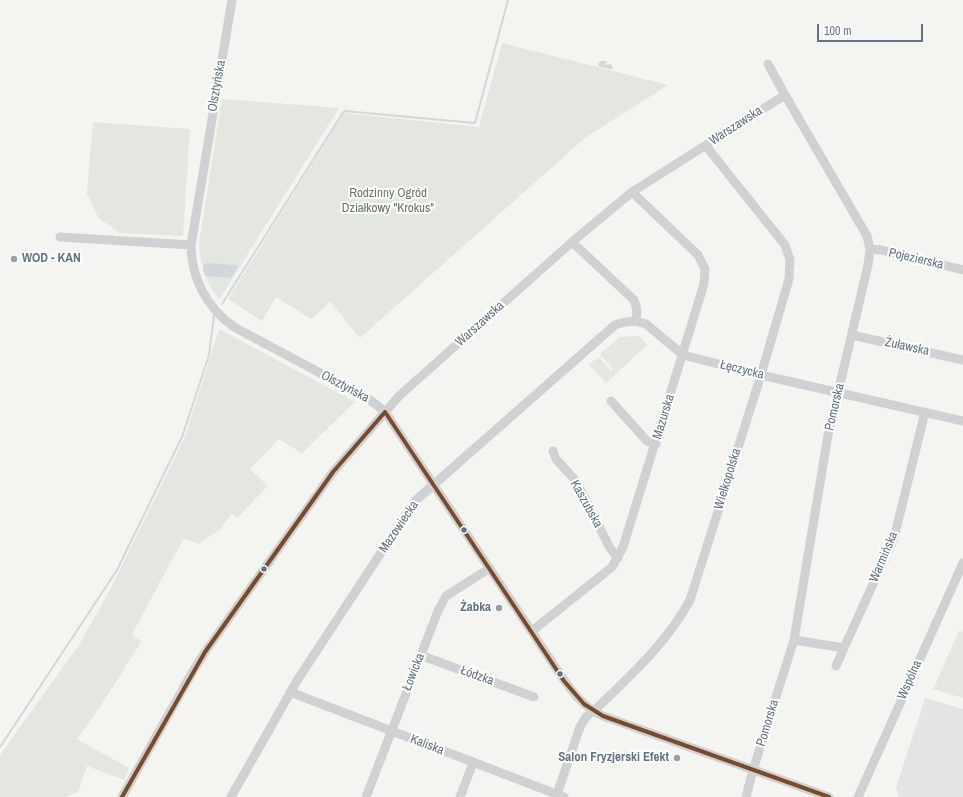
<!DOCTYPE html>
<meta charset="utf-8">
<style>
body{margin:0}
#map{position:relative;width:963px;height:797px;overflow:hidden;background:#f4f4f1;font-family:"Archivo Narrow",sans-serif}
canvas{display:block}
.scale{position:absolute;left:817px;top:24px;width:106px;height:18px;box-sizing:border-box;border:2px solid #607484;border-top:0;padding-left:5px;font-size:12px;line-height:14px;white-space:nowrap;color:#607484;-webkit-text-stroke:3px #fff;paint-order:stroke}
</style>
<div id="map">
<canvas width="963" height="797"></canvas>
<div class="scale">100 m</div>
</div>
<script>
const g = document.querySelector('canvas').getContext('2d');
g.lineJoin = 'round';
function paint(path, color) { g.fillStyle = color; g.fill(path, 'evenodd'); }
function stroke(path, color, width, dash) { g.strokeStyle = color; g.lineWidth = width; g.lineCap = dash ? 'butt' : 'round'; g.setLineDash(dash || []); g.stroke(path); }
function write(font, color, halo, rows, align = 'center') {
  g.font = font + ' "Archivo Narrow",sans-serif'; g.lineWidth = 4; g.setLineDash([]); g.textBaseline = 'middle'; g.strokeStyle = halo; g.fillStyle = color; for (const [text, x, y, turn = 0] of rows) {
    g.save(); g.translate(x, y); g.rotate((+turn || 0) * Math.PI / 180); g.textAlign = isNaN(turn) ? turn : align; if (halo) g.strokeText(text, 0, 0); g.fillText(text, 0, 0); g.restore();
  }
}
paint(new Path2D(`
 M925 698 963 709V797H899L896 788Z`), '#e4e5e3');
paint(new Path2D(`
 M502 43 668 85 585 138 360 338 330 302 311 319 276 297 262 321 228 299 344 113 479 127Z
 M222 99 339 108 219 300 207 281 200 256 199 243Z
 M93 122 190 129 183 236 119 233 98 217 87 194Z
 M219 329 355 402 302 453 279 439 250 469 268 486 237 518 232 514 219 530 199 544 184 538 132 634 141 642 100 707 77 739 129 768 124 780 87 766 78 792 66 797H0V755L79 645 112 586 185 437Z
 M639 336 647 345 606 383 589 365 598 357 611 371 613 369 600 354 620 337Z
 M959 631 963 632V698L933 689Z`), '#e3e7df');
paint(new Path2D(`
 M601 61H607V63H606L605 65 611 64 613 68 611 69 600 67 598 64Z
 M206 263 236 265 238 267 231 278 205 276 203 270 204 264Z`), '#d0d8db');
stroke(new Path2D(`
 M222 304 344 111 475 123 508 0
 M0 747 117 570 182 437 209 355 214 315`), '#d0d8db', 2);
stroke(new Path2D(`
 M232 0 191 245C191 278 207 308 234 327L367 398 378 406 385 412 560 674C572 692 583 707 603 716L829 797
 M60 237 191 245
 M572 242 634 300 637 310 636 321
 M870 249 881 250 963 270
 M852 335 963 360
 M611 401 647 441 656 444
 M553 451 556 459 576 481 610 548 618 558
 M532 631 612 567 623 547 704 284 705 269 698 255 632 192
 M794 640 844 648 894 538 925 412
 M420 655 534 697
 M836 666 844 648
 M290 692 564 797
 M122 797 193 671 205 652 333 472 399 396 572 242 632 192 785 95
 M231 797 298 679 415 501 615 325 625 322 636 321 646 324 683 355 761 375 963 421
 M366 797 438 611 446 596 490 568
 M460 797 473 763
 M556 797 580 727 586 717 597 708C632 674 666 644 690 600L761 375 789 279 790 260 785 245 706 146
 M746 797 753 770 794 640 828 435 868 265 870 249 867 236 785 95 768 64
 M858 797 963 563`), '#d0d1d2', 9);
stroke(new Path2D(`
 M385 412 564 681 584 704 603 716 829 797
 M122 797 205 652 333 472 385 412`), '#7a4b2a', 4);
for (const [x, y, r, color] of [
 [14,259,4,"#94a1aa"],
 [464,530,3.5,"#607484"],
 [264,569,3.5,"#607484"],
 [499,608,4,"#94a1aa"],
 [560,674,3.5,"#607484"],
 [677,758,4,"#94a1aa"]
]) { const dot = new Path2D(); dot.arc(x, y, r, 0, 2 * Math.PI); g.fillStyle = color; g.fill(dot); stroke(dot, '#fff', 1.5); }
write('13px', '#607484', '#fff', [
 ["Olsztyńska",217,86,-80],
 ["Warszawska",736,126,-33],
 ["Pojezierska",916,259,13],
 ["Warszawska",480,324,-42],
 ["Żuławska",907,347,12],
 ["Łęczycka",742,370,14],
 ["Olsztyńska",345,387,28],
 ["Pomorska",835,407,-77],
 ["Mazurska",664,417,-73],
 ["Wielkopolska",728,479,-73],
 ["Kaszubska",586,504,61],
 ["Mazowiecka",399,527,-56],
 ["Warmińska",884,557,-67],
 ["Łowicka",414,672,-68],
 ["Łódzka",477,676,20],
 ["Wspólna",910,680,-66],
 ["Pomorska",768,723,-73],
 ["Kaliska",427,745,21]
]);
write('13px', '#657b60', '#fff', [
 ["Rodzinny Ogród",388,194],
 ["Działkowy \"Krokus\"",388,209]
]);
write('bold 13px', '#607484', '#fff', [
 ["WOD - KAN",22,259,"left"],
 ["Żabka",491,608],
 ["Salon Fryzjerski Efekt",669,758]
], 'right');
</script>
